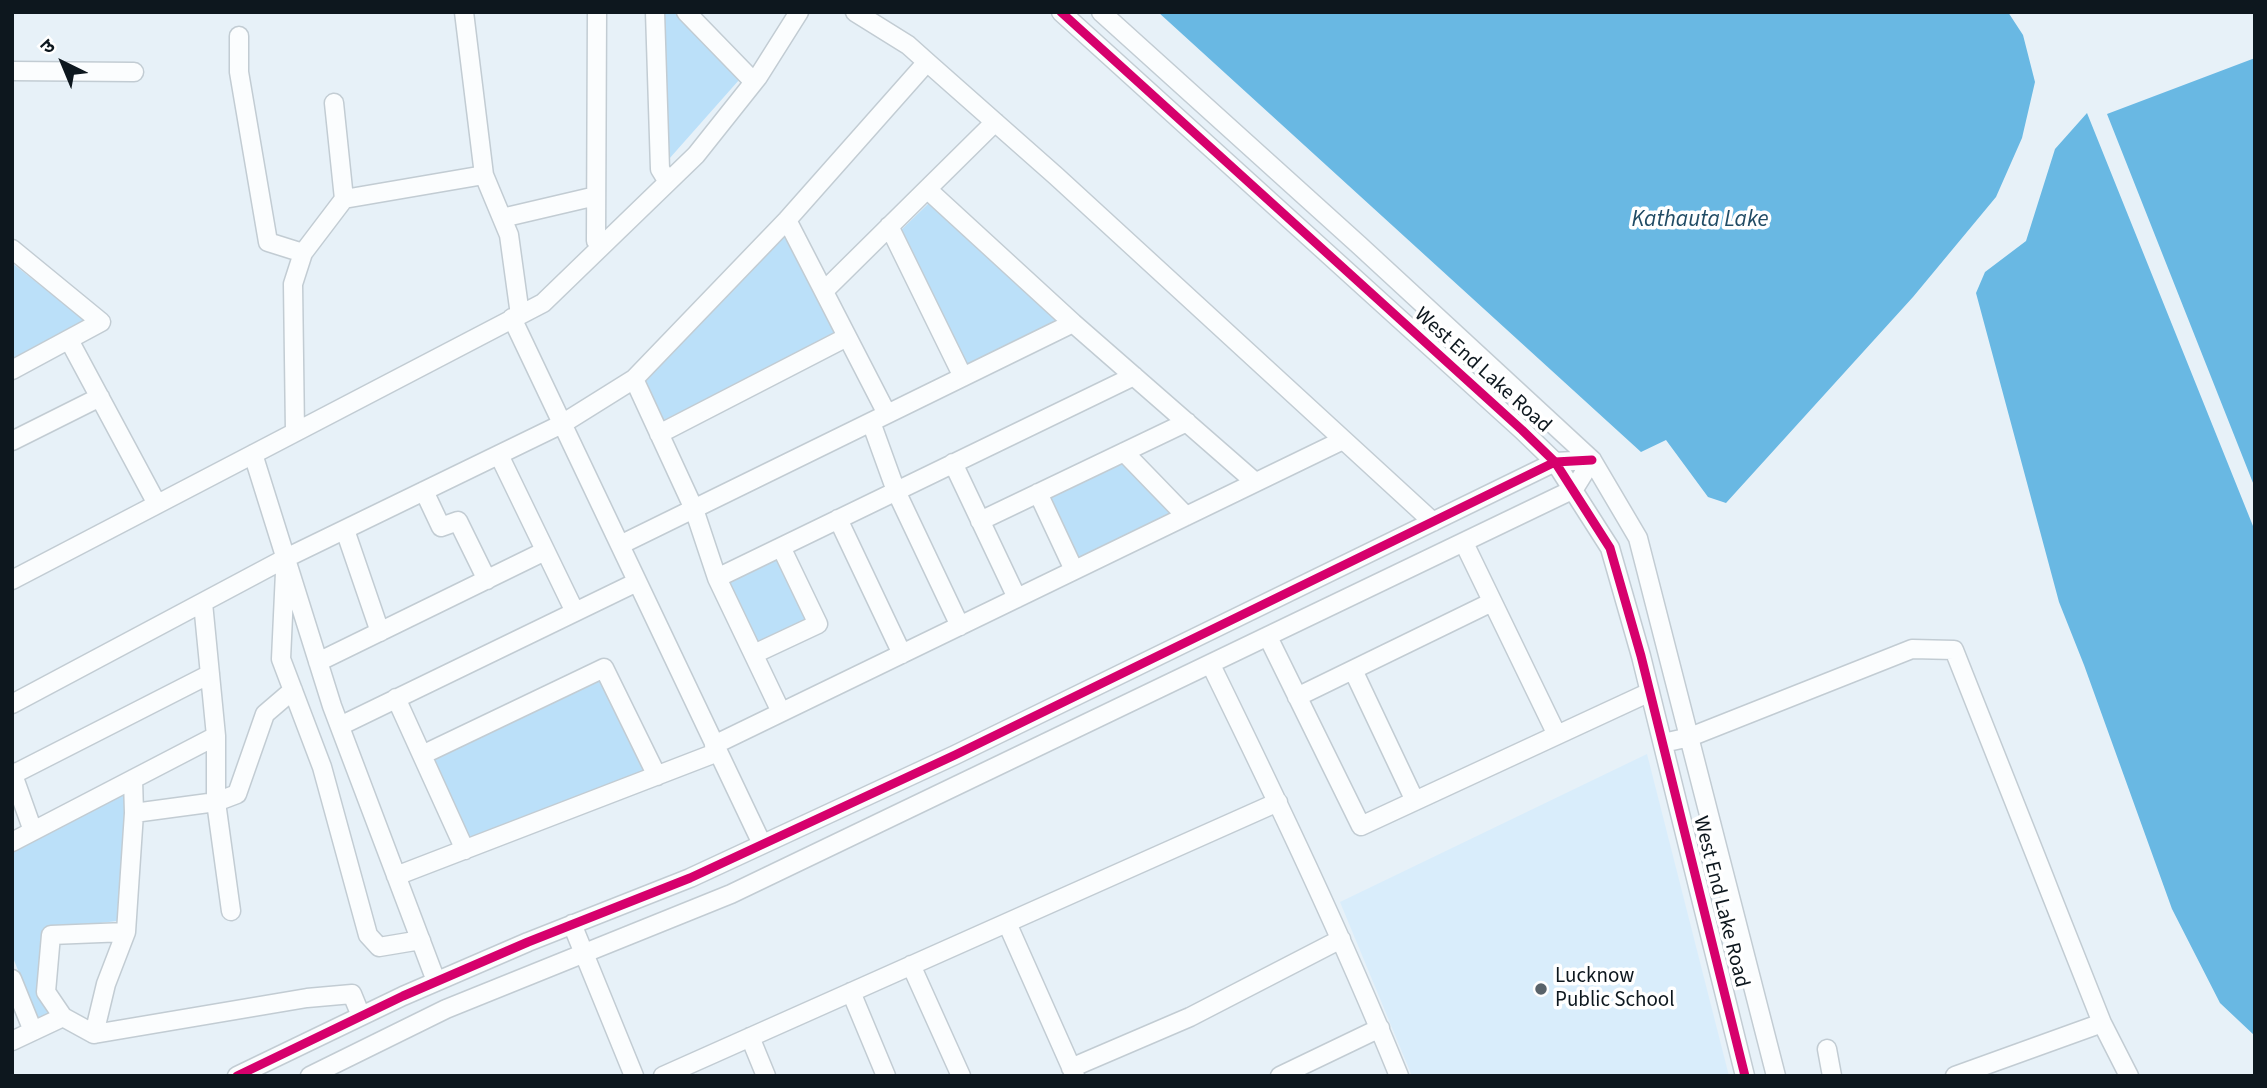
<!DOCTYPE html>
<meta charset="utf-8">
<style>
body{margin:0}
#map{position:relative;width:2267px;height:1088px;overflow:hidden;background:#e7f1f8;font-family:"Source Sans 3","Noto Sans Devanagari",sans-serif}
canvas{display:block}
.frame{position:absolute;inset:0;border:14px solid #0d171e;pointer-events:none}
.north{position:absolute;left:28px;top:28px;width:70px;height:70px;-webkit-text-stroke:5px #fff;paint-order:stroke;rotate:317deg;font-size:19px;font-weight:700;line-height:28px;text-align:center;color:#0d171e}
.north::after{content:'';display:block;margin:auto;width:24px;height:32px;background:#0d171e;clip-path:polygon(50% 0,100% 100%,50% 72%,0 100%)}
</style>
<div id="map">
<canvas width="2267" height="1088"></canvas>
<div class="frame"></div>
<div class="north">उ</div>
</div>
<script>
const g = document.querySelector('canvas').getContext('2d');
g.lineJoin = 'round';
function paint(path, color) { g.fillStyle = color; g.fill(path, 'evenodd'); }
function stroke(path, color, width, dash) { g.strokeStyle = color; g.lineWidth = width; g.lineCap = dash ? 'butt' : 'round'; g.setLineDash(dash || []); g.stroke(path); }
function write(font, color, halo, rows, align = 'center') {
  g.font = font + ' "Source Sans 3",sans-serif'; g.lineWidth = 7; g.setLineDash([]); g.textBaseline = 'middle'; g.strokeStyle = halo; g.fillStyle = color; for (const [text, x, y, turn = 0] of rows) {
    g.save(); g.translate(x, y); g.rotate((+turn || 0) * Math.PI / 180); g.textAlign = isNaN(turn) ? turn : align; if (halo) g.strokeText(text, 0, 0); g.fillText(text, 0, 0); g.restore();
  }
}
paint(new Path2D(`
 M1647 754 1729 1076H1412L1340 902Z`), '#d9edfb');
paint(new Path2D(`
 M661 12H675L739 80 669 159Z
 M929 203 1059 321 968 367 899 232Z
 M784 233 836 335 662 421 644 380Z
 M12 263 87 322 12 361Z
 M1120 458 1176 513 1077 562 1045 495Z
 M780 556 811 622 755 648 724 581Z
 M601 677 647 770 468 838 433 760Z
 M126 793 117 921 42 930 39 993 51 1014 37 1019 12 955V851Z`), '#bbe0f9');
paint(new Path2D(`
 M1158 12H2008L2023 35 2035 82 2022 138 1996 197 1913 297 1726 503 1708 497 1666 440 1641 452Z
 M2255 58V488L2107 114Z
 M2087 113 2255 531V1036L2220 1003 2172 909 2084 665 2059 602 1976 293 1985 272 2026 241 2055 149Z`), '#69b8e3');
const minor = new Path2D(`
 M464 12 484 175 509 235 520 315
 M597 12 596 241 601 246
 M655 12 660 169 668 182
 M686 12 754 82
 M855 12 908 45 927 62 1056 176 1433 522
 M1061 12 1522 430 1555 462 1610 548 1641 656 1745 1076
 M1101 12 1359 245 1592 460 1638 538 1776 1076
 M239 36V72L268 242 303 253
 M12 71 134 72
 M334 103 344 199
 M927 189 1073 323 1255 482
 M502 218 596 196
 M787 220 887 414
 M889 226 963 377
 M12 249 101 322 12 370
 M824 291 995 122
 M512 318 762 844
 M69 340 157 504
 M634 379 694 509 717 578 781 712
 M871 422 896 491 960 626
 M295 432 293 284 303 253 344 199 484 175
 M659 434 847 337
 M12 441 100 397
 M1124 452 1186 516
 M253 454 332 706 436 981
 M499 455 575 612
 M953 463 1017 598
 M424 491 441 527 458 521 487 580
 M1038 493 1074 570
 M838 519 902 654
 M980 521 1187 422
 M345 530 380 632
 M1464 543 1557 735
 M620 545 1073 323
 M285 572 281 659 322 767 368 935 379 947 421 940
 M717 578 1134 376
 M12 580 543 303 696 155 758 77 799 12
 M203 603 216 736V802L231 911
 M1268 637 1361 826 1650 692
 M754 654 818 624 781 547
 M318 662 545 551
 M1211 665C1277 800 1342 936 1399 1076
 M1353 670 1415 801
 M1297 697 1492 602
 M396 698 465 850
 M12 704 286 558 562 424 634 379 787 220 927 62
 M340 726 637 582
 M1663 743 1690 737 1912 649 1954 650 2102 1023
 M714 745 1343 440
 M422 755 604 668 657 776
 M12 772 33 831
 M12 775 210 674
 M134 813 216 802 237 794 265 714 293 690
 M12 842 216 736
 M396 876 718 752
 M1007 923 1075 1076
 M572 924 634 1076
 M126 932 51 935 46 992 63 1017 94 1034 307 998 352 994 361 1016
 M911 965 961 1076
 M12 979 33 1031
 M851 992 886 1076
 M94 1034 106 984 126 932 134 813 133 779
 M750 1037 766 1076
 M12 1041 63 1017
 M1827 1049 1832 1076
 M1071 1068 1190 1017 1341 939
 M237 1076 403 996 528 942 690 878 955 755 1555 462 1592 460
 M310 1076 446 1009 731 894 1574 489 1592 460
 M663 1076 1278 802
 M1280 1076 1380 1028
 M1955 1076 2102 1023 2129 1076`);
stroke(minor, '#c2ccd3', 21);
stroke(minor, '#fbfdfe', 18);
stroke(new Path2D(`
 M1061 12 1522 430 1555 462 1610 548 1641 656 1745 1076
 M237 1076 403 996 528 942 690 878 955 755 1555 462 1592 460`), '#d6006c', 9);
for (const [x, y, r, color] of [
 [1541,989,7,"#59636a"]
]) { const dot = new Path2D(); dot.arc(x, y, r, 0, 2 * Math.PI); g.fillStyle = color; g.fill(dot); stroke(dot, '#fff', 2.5); }
write('21px', '#0d171e', '#fff', [
 ["West End Lake Road",1482,371,42],
 ["West End Lake Road",1720,902,76]
]);
write('21px', '#0d171e', '#fff', [
 ["Lucknow",1555,977],
 ["Public School",1555,1001]
], 'left');
write('italic 23px', '#214c65', '#fff', [
 ["Kathauta Lake",1700,221]
]);
</script>
